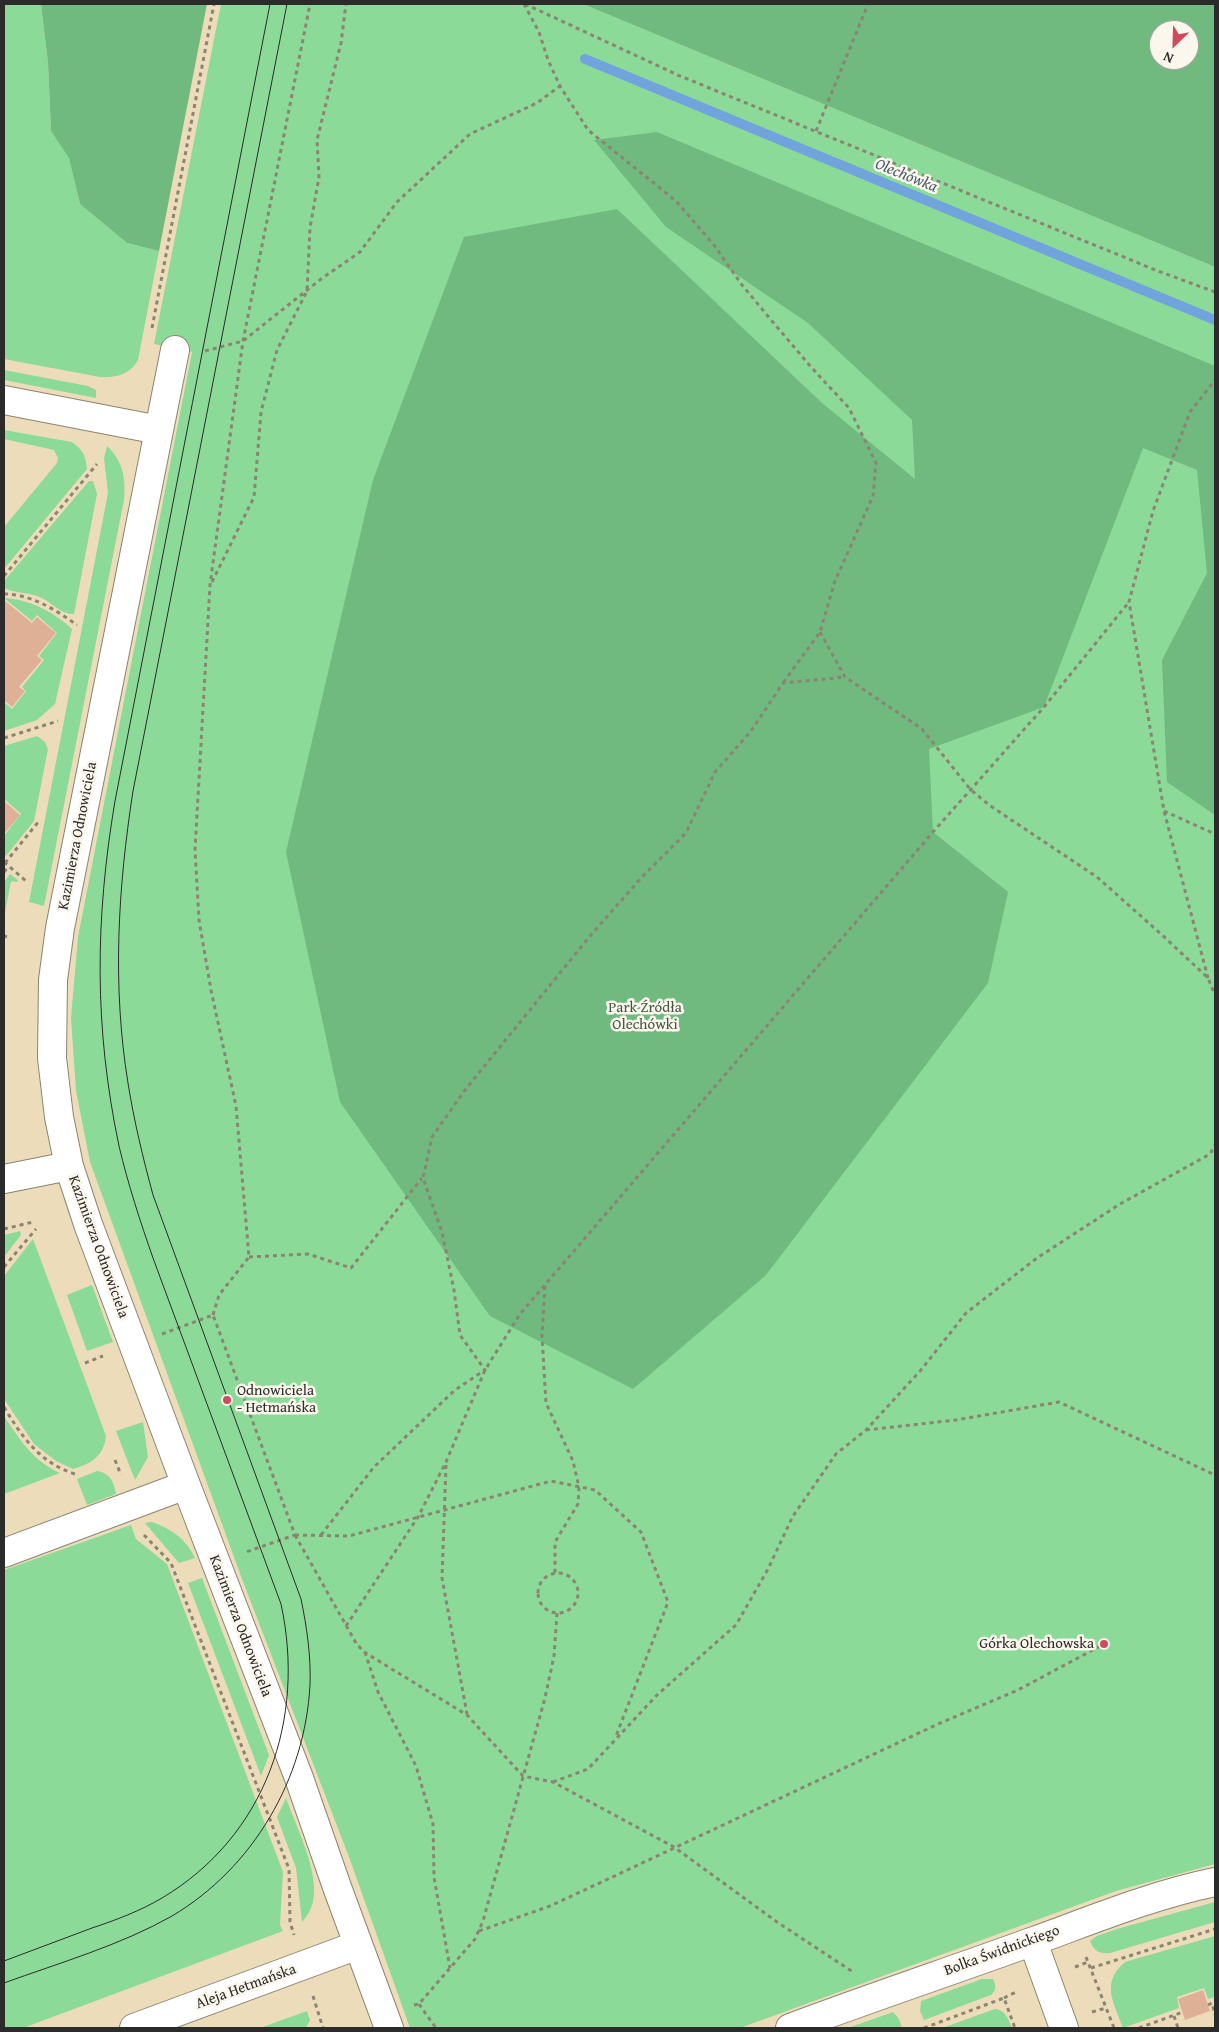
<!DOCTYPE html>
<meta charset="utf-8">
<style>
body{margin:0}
#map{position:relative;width:1219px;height:2032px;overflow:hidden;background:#eddcba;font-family:"Gentium Book Plus",serif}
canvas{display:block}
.frame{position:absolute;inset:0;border:5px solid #2b2b2b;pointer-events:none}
.north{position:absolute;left:1149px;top:20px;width:50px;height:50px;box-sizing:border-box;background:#fbf7ec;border:1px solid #a8a59f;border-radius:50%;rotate:204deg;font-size:14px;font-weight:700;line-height:20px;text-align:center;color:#2b2b2b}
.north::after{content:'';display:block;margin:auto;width:18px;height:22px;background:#d1495b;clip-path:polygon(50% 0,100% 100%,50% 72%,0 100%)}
</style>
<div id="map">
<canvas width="1219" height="2032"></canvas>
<div class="frame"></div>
<div class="north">N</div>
</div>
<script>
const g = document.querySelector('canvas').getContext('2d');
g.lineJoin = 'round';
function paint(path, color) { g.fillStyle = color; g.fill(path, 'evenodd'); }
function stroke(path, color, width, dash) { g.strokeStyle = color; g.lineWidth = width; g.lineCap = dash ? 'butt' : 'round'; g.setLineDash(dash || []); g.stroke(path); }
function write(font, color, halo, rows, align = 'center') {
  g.font = font + ' "Gentium Book Plus",serif'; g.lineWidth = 5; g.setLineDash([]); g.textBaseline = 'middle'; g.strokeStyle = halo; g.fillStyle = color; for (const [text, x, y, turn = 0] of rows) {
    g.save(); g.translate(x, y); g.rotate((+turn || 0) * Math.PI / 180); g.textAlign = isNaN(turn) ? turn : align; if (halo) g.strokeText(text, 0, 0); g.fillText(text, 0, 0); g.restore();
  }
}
paint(new Path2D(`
 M4 4H41L48 63 51 131 69 157 80 204 127 243 159 251 138 360C130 375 115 378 100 377L4 359Z
 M221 4H583L1215 267V1864L1116 1891 740 2028H410L349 1857 242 1579 90 1162 76 1091 71 1018 78 937 192 352 154 344Z
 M4 370 88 386 96 390V398L4 380Z
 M4 430 72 442C83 450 86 456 87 469L4 569V527L57 463 58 458 54 450 4 439Z
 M107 446C123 461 126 478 124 500L44 906 29 902 108 493 104 458Z
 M89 481H93L97 494 74 614C62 615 52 603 42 598 29 592 12 593 4 588V581Z
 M4 598C29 599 54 612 72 629L55 704 37 720 4 731V702L12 709 26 691 22 687 44 660 39 656 57 633 37 615 32 621Z
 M37 736 45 742 48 749 34 821 6 856 4 854V836L21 814 4 799V746Z
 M10 874 18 880 17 882 11 881 4 918V882Z
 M20 1231 21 1235 4 1257V1235Z
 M33 1239 106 1436C104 1456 91 1464 73 1469L56 1461 34 1444 4 1399V1276Z
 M92 1285 113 1342 87 1351 67 1295Z
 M4 1416C20 1440 33 1461 60 1473L4 1494Z
 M143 1422 148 1457 135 1480 116 1431Z
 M97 1471C110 1473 114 1482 116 1494L87 1505 77 1479Z
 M152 1522C172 1529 186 1539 195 1558L179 1563 145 1523Z
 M131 1525 136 1539 167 1564 283 1872 280 1925 283 1931 23 2028H4V1570Z
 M202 1578 269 1755 261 1776 188 1583Z
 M286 1798C296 1827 320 1872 313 1902 311 1910 307 1916 302 1922L296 1868 277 1817Z
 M1215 1902V1922L1110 1953C1099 1954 1094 1951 1090 1941L1097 1936 1117 1929Z
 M1215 1936V1997L1208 1999 1204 1988 1177 1997 1179 2008 1123 2028C1114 2003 1100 1983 1125 1962Z
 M982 1979H993C996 1986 997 1989 991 1995L924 2020 920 2011 921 2001Z
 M995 2009C1006 2010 1008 2019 1012 2028H942Z
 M307 2011 310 2020 306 2028H260Z
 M893 2012 899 2019 902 2028H848Z`), '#8bda98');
paint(new Path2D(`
 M41 4H207L159 251 127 243 80 204 69 158 51 131 48 63Z
 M583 4H1215V267ZM1159 30H1189V60H1159Z
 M657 132 1215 366V815L1167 782 1162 660 1207 573 1197 470 1143 448 1044 707 929 749 933 832 1008 892 988 983 766 1275 633 1389 490 1316 340 1102 286 852 373 480 464 237 617 209 822 403 915 479 912 420 808 323 666 227 594 140Z`), '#70ba80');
stroke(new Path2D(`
 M585 59 1215 320`), '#71a4dd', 10);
paint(new Path2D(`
 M4 600 32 623 37 617 56 633 37 656 42 660 19 687 25 691 12 707 4 700Z
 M4 801 20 815 4 834Z
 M1203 1990 1210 2011 1185 2020 1178 1999Z`), '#deb095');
const minor = new Path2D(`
 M175 350 60 928 53 980 52 1058 59 1117 69 1166 88 1224 186 1485 299 1778 337 1887 389 2028
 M4 400 159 430
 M4 1179 69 1166
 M4 1553 186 1485
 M1033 1942 1064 2028
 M134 2028 358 1945
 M790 2028C870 1998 951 1971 1031 1942 1092 1920 1152 1895 1215 1882`);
stroke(minor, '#8c8472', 30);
stroke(new Path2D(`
 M524 4 539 32 548 60 560 86 588 130 676 201 714 245 742 285 772 321 811 367 849 408 876 463 873 496 835 581 820 632 783 683
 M525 4 680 76 1158 271 1215 292
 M816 131 868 4
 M152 328 214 4
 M205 351 243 341 321 279 360 252 397 202 470 134 537 103 560 86
 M4 576 97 464
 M212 582 254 497 261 412 277 350 307 291 310 228 319 177 317 140 341 43 346 4
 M4 594C31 594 56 610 77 625
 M820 632 845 677 922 729 970 789 989 805 1097 877 1161 934 1208 978 1215 995
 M4 738 58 721
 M1164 811 1215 834
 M4 862 26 881
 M5 863 39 821
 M4 872 9 866
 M4 936 7 937
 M1208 978 1164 811 1129 602 1153 511 1190 412 1215 380
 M4 1229 33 1222
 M249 1257 308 1254 351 1268 422 1178
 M4 1267 36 1229
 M545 1286 542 1336 546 1403 573 1461 579 1487 578 1504 555 1542V1573
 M213 1315 219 1295 249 1257 236 1106 211 990 199 920 195 850 210 585 243 341 310 4
 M162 1334 213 1315 295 1535 246 1552
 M85 1363 103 1356
 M4 1407C22 1437 40 1463 75 1474
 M866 1430 956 1420 1059 1402 1215 1475
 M115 1460 121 1475
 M446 1465 442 1578 467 1714
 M144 1535 171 1563 289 1869 290 1922 294 1935
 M295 1535 356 1643 364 1652 467 1715 523 1776 553 1782 674 1847 777 1922 853 1972
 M295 1535 349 1536 551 1481 595 1490 641 1532 668 1602 616 1736
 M321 1535 374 1467 455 1390 485 1370 460 1335 454 1290 442 1232 423 1178 432 1137 465 1090 590 936 641 878 686 833 715 772 751 731 783 683 845 677
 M538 1593a20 20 0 1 1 40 0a20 20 0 1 1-40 0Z
 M346 1626 418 1517 446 1462 485 1370 520 1314 933 832 1044 707 1129 602
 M365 1652 378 1692 416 1766 433 1824 434 1877 450 1968
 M553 1782 588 1769 657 1695 736 1625 768 1569 793 1516 836 1454 866 1430 921 1370 966 1313 1037 1258 1120 1204 1210 1154 1215 1145
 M479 1931 550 1906 606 1880 938 1724 1018 1690 1104 1644
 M1086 1957 1114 2028
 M1075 1967 1088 1962
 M1091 1968 1215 1929
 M313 1996 323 2028
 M1004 1998 1016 1992
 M419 2004 436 2028
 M414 2005 419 2004 475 1939 483 1921 545 1698 554 1656 557 1613
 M1208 2005 1212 2003 1215 2015
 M1092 2012 1106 2008
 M1174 2016 1178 2028
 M924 2028 1004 1998 1015 2028
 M1139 2028 1183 2012`), '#8c8472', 3, [4, 4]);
stroke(minor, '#fff', 28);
stroke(new Path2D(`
 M4 1961C33 1950 63 1939 92 1928 116 1920 140 1911 162 1898 266 1836 306 1719 281 1604L153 1258C140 1221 128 1184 119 1146 94 1027 95 920 115 801L270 4
 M4 1983C59 1963 121 1945 172 1916 253 1868 305 1779 310 1685 311 1656 307 1628 301 1599L153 1195C143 1158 134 1121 128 1083 112 985 118 888 133 791L287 4`), '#2b2b2b', 1);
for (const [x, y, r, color] of [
 [227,1400,5,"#d1495b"],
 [1104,1644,5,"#d1495b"]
]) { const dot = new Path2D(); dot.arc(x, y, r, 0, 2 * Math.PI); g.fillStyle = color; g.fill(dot); stroke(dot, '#fbf7ec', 2); }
write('15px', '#2b2b2b', '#fbf7ec', [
 ["Kazimierza Odnowiciela",78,836,-79],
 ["Kazimierza Odnowiciela",98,1247,70],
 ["Kazimierza Odnowiciela",240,1626,69],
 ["Bolka Świdnickiego",1002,1951,-20],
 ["Aleja Hetmańska",246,1987,-20]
]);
write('15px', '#435746', '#fbf7ec', [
 ["Park Źródła",645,1008],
 ["Olechówki",645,1025]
]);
write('15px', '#2b2b2b', '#fbf7ec', [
 ["Odnowiciela",237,1391],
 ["- Hetmańska",237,1408],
 ["Górka Olechowska",1094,1644,"right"]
], 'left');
write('italic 16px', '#475b72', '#fbf7ec', [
 ["Olechówka",906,176,22]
]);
</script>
